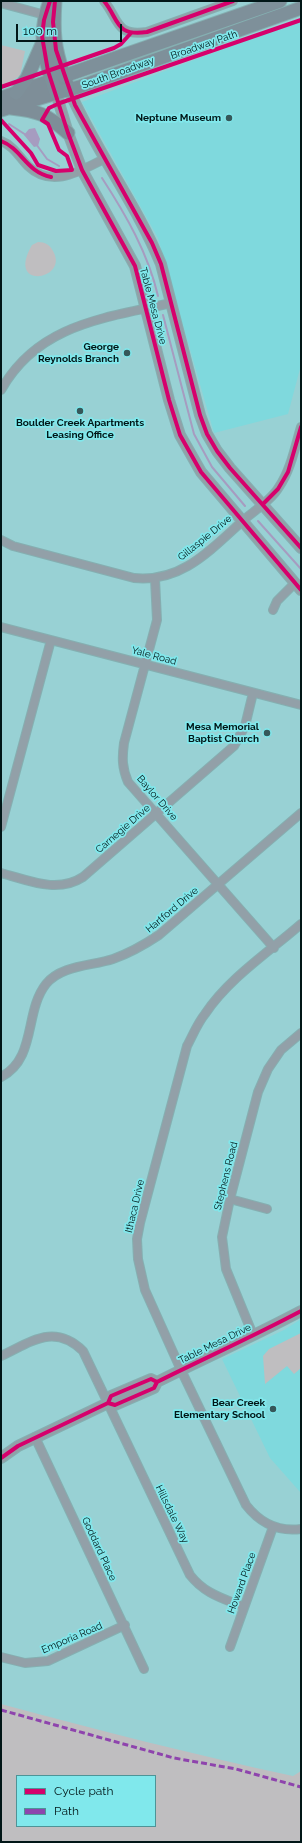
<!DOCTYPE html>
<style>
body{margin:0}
#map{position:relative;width:302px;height:1843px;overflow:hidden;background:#98d1d4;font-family:Raleway,sans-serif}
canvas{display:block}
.frame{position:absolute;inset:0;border:2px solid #011617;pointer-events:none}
.legend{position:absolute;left:16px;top:1775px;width:140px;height:52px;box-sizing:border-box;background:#80e8ec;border:1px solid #4d9497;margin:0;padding:5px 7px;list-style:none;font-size:12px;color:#011617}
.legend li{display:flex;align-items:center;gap:8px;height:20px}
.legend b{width:20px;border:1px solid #4d9497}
.scale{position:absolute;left:16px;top:24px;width:106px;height:18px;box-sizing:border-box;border:2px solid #011617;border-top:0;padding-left:5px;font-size:12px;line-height:14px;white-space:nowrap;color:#011617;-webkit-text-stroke:3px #80e8ec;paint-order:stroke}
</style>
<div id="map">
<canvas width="302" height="1843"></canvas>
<div class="frame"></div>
<ul class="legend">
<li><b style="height:5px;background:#d6006c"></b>Cycle path</li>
<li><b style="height:5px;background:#8e44ad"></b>Path</li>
</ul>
<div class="scale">100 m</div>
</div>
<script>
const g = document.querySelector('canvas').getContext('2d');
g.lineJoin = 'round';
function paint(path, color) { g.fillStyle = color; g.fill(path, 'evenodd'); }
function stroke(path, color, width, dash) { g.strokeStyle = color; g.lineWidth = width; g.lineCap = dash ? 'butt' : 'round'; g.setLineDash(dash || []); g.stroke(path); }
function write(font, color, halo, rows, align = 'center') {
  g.font = font + ' Raleway,sans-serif'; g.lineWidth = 3.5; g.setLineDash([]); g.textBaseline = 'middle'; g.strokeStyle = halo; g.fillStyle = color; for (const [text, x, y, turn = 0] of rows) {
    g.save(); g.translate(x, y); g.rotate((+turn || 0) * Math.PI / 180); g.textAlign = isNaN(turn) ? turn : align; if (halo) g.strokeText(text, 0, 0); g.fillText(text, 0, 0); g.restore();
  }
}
paint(new Path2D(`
 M301 20V365L288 414 214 433 158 238 82 102Z
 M301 1319V1493L270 1458 222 1359 284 1330Z`), '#7fd9dd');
paint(new Path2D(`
 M1 45 25 51 20 76 1 87Z
 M38 242C45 242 50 245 53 251 70 280 5 291 32 245Z
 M301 1333V1368L294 1374 287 1366 265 1384 263 1356 269 1349Z
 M1 1704C98 1730 195 1755 293 1776L301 1771V1842H1ZM17 1776H155V1826H17Z`), '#bfbec0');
paint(new Path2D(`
 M35 128 40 139 38 146 34 147 24 135 29 129Z`), '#a69cc0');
stroke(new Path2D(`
 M9 124 26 135
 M36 144 47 159 59 166
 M102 178C126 215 148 253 158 296
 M163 315 194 434 212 467 245 506
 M258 521 301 569`), '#a69cc0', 2);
const minor = new Path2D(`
 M104 1C119 19 115 37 147 32L233 1
 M1 3 45 15
 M1 141C14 146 19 157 28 166 52 189 80 171 104 159
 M1 390C38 324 105 318 171 303
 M1 540 13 546 134 578C183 583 212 548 246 518 257 509 272 499 279 487 291 469 295 447 301 427
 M155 579 157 620 124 743C122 758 122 768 128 782L274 948
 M273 610 277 601 295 583
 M1 627 301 705
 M1 827 51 640
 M1 873C28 880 57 894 83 877L234 746 245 726 253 693
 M301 924C269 952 229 978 205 1014 197 1024 193 1035 187 1046L140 1223 137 1239 138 1259 145 1290 181 1370 246 1505C260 1523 278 1532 301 1529
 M1 1077C37 1058 24 1012 46 984 61 965 92 966 113 959 130 953 144 945 159 935L301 813
 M230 1199 267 1209
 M253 1335 226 1269 222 1237 230 1199 258 1092 268 1069 281 1050 301 1033
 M1 1356C31 1342 54 1323 83 1351L190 1575C205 1594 222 1598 244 1607
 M35 1437 144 1669
 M230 1647 273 1527
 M1 1657 25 1663 48 1661 125 1625`);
const tertiary = new Path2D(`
 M69 90C95 150 136 203 161 264L200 415 207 434 217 451 230 468 301 548
 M56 93 68 133 82 170 135 266 169 400 180 435 201 472 301 590
 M108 1403 111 1396 151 1379 157 1382
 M1 1458 18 1446 108 1403 115 1405 154 1388 157 1382C205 1358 254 1336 301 1311`);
const primary = new Path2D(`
 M1 98 64 76 69 90
 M11 108C39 111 46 114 68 133
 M1 110 56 93`);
const trunk = new Path2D(`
 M50 1C37 35 44 59 56 93L79 87 301 8
 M55 1C53 33 54 46 64 76L280 1
 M16 93 27 78 42 44`);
stroke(minor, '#85afb1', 10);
stroke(tertiary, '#85afb1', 12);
stroke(primary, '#85afb1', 15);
stroke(trunk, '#85afb1', 15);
stroke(minor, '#92a0a8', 8);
stroke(tertiary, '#92a0a8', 10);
stroke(primary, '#7e8e98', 13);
stroke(trunk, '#7e909a', 13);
stroke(new Path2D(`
 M1 1710 174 1758 236 1769 301 1787`), '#8e44ad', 3, [6, 3]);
stroke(new Path2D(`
 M50 1 44 20 42 36 48 71 68 133 82 170 135 266 169 400 180 435 201 472 301 590
 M55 1 53 22 56 50 75 105 152 243 161 264 200 415 207 434 217 451 230 468 301 548
 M104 1C119 19 115 37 147 32L233 1
 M1 87 114 48 121 44 131 33
 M1 120 31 153 38 165 56 171 72 170 67 156 59 150 48 124 42 120
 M42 120 49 108 60 103 301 20
 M1 141C22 149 26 172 51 177
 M263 504 278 489 288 472 301 427
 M108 1403 111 1396 151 1379 157 1382
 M1 1458 18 1446 108 1403 115 1405 154 1388 157 1382C205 1358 254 1336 301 1311`), '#d6006c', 4);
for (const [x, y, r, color] of [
 [229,118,4,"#365759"],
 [127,353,4,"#365759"],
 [80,411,4,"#365759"],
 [267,733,4,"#365759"],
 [273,1409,4,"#365759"]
]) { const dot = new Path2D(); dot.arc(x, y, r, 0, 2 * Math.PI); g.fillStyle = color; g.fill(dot); stroke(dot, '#80e8ec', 1.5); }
write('10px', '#011617', '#80e8ec', [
 ["Broadway Path",204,45,-19],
 ["South Broadway",118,73,-20],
 ["Table Mesa Drive",153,306,75],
 ["Gillaspie Drive",205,538,-39],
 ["Yale Road",154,656,15],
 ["Baylor Drive",157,798,49],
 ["Carnegie Drive",123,829,-41],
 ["Hartford Drive",172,910,-40],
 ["Stephens Road",226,1176,-76],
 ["Ithaca Drive",135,1206,-77],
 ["Table Mesa Drive",215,1344,-26],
 ["Hillsdale Way",172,1514,64],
 ["Goddard Place",99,1549,65],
 ["Howard Place",242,1583,-70],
 ["Emporia Road",72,1638,-23]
]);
write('bold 10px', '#011617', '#80e8ec', [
 ["Neptune Museum",221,118],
 ["George",119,347],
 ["Reynolds Branch",119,359],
 ["Boulder Creek Apartments",80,423,"center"],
 ["Leasing Office",80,435,"center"],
 ["Mesa Memorial",259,727],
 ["Baptist Church",259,739],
 ["Bear Creek",265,1403],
 ["Elementary School",265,1415]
], 'right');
</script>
